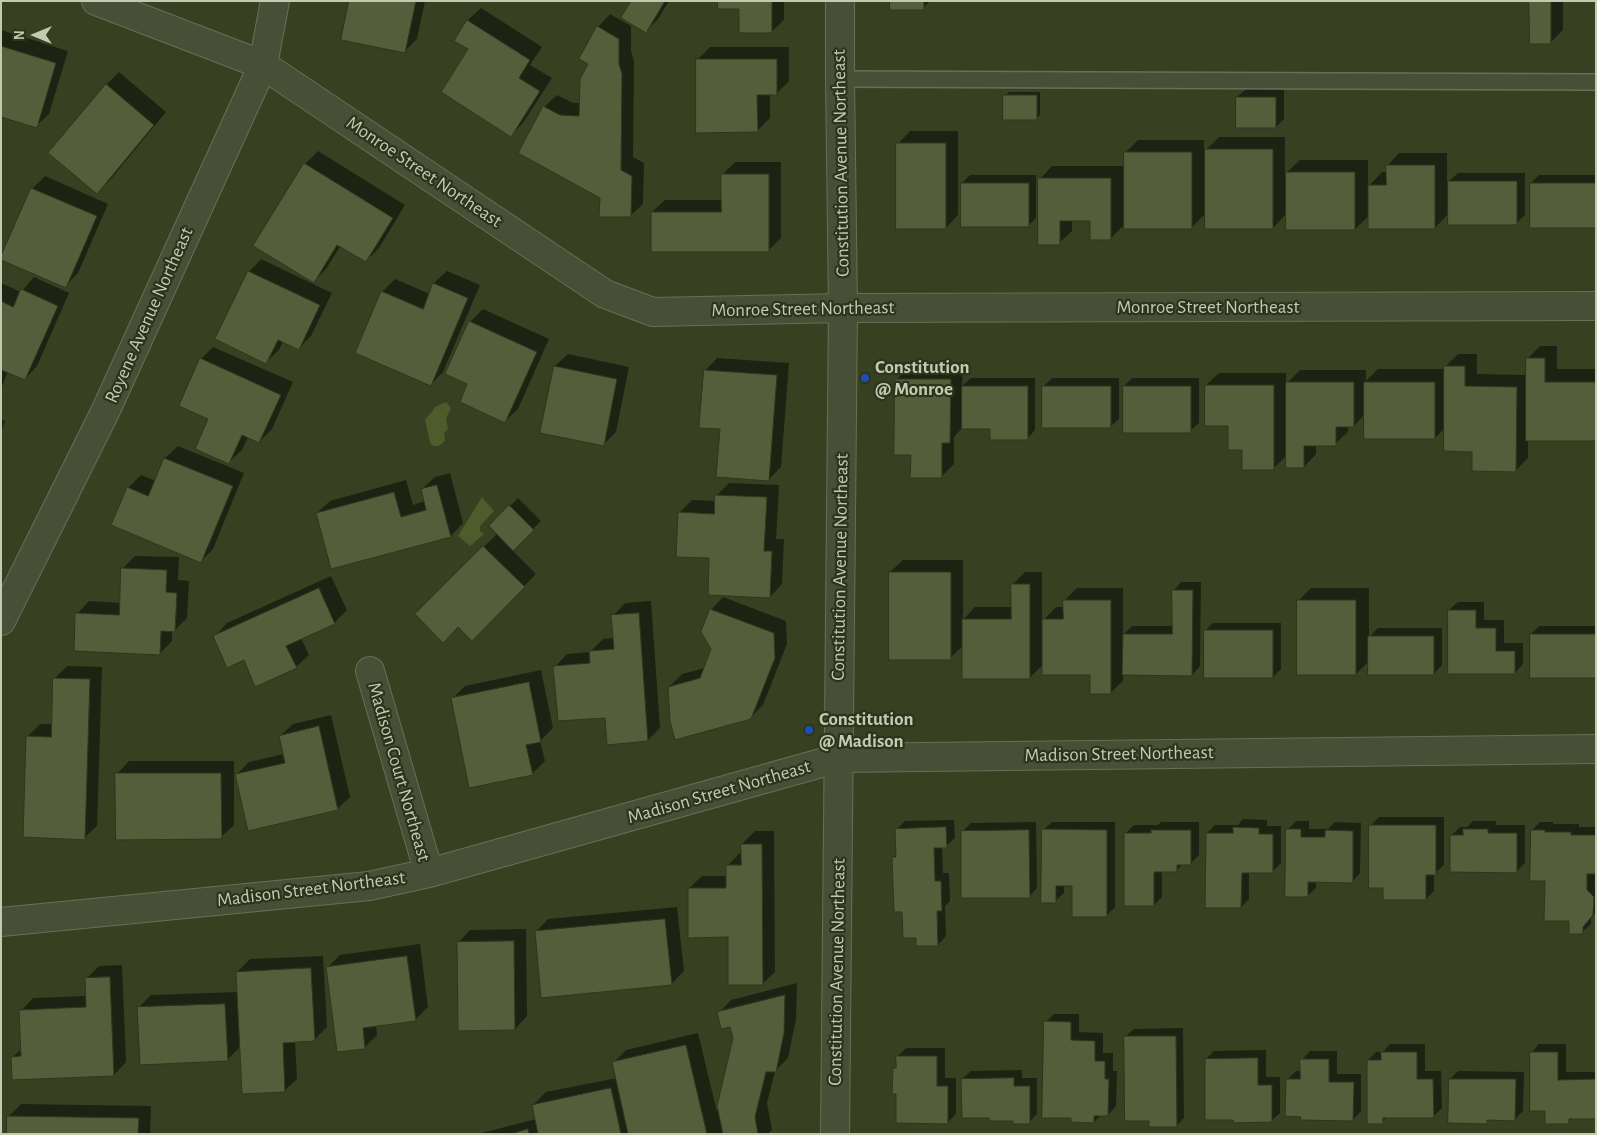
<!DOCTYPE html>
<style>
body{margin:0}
#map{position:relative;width:1597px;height:1135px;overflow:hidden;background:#384022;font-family:"Alegreya Sans",sans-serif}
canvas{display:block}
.frame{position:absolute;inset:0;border:2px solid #c3cab2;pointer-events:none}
.north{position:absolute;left:10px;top:10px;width:50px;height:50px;-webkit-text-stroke:4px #2e341b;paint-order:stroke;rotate:270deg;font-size:14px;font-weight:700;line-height:20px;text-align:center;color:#c3cab2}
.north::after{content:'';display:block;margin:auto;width:18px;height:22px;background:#c3cab2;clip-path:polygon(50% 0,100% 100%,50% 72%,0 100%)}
</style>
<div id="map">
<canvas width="1597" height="1135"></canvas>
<div class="frame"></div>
<div class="north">N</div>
</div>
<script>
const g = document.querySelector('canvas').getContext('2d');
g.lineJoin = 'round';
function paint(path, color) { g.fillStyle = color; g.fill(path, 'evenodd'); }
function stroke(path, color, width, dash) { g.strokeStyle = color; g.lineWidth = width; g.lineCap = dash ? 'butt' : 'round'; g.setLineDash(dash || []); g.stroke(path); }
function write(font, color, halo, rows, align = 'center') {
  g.font = font + ' "Alegreya Sans",sans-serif'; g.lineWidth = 4.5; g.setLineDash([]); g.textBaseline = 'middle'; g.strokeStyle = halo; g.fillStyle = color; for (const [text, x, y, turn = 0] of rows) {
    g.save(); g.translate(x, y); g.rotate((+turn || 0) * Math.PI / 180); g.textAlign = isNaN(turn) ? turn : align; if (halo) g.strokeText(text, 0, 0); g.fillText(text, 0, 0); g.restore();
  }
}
paint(new Path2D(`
 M446 402 451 408 446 418 448 429 444 433 445 441 439 446H434L430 443 425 419 432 412 435 407Z
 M482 497 494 511 480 526V531L484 534 470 546 458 536Z`), '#4e5b2a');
paint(new Path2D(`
 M350 1H425L417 39 404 52Z
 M632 1H669L658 19 646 31Z
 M720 1H784V20L771 32 740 7Z
 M891 1H930L923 8Z
 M1531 1H1563V30L1550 43Z
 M481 8 542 47 530 65 552 78 523 123 511 135 470 49 456 40 468 20Z
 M610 14 631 26V51L634 61 633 157 644 163 643 204 630 216 601 198 544 107 557 95 573 103H581L598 27Z
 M1 30 68 51 49 114 36 126 1 116Z
 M710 47H789V81L777 93H770V118L757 131 697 60Z
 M119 72 166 112 110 180 97 193 106 85Z
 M1246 89H1284V119L1276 127 1237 97Z
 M1009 92H1040V115L1036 119 1005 96Z
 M910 131H958V215L946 228 898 144Z
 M1219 137H1285V174L1300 160H1368V187L1382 172H1387V166L1399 153H1447V183L1458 173H1525V215L1516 223 1449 213 1435 228 1370 215 1355 229 1287 213 1273 228 1206 213 1191 228 1125 224 1110 239 1091 220H1072V231L1059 243 1040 179 1052 166H1125V153L1138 140H1204V152Z
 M318 151 405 205 379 248 366 261 341 245 326 269 313 282 305 164Z
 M735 162H781V238L768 251 652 212 665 200H723V174Z
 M970 175H1036V218L1028 226 962 183Z
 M1539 175H1596V227L1531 183Z
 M45 176 108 204 78 273 65 286 32 189Z
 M261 259 332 293 311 336 299 348 283 341 279 350 266 362 249 272Z
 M447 271 480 285 443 372 431 384 382 292 395 279 430 294 434 283Z
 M34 277 69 293 37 366 25 379 8 371 1 389V283L21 292Z
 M483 309 549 339 518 409 505 421 469 383 447 373 470 322Z
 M1540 346H1557V369H1596V440H1528V458L1516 470 1473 450 1445 428 1435 438 1365 414 1354 426H1348V432L1335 444H1316V454L1304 467 1287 455 1274 468 1243 449 1206 385 1219 373H1286V384L1300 370H1366V381L1378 369H1445L1446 366 1458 354H1477V374L1527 375V359Z
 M213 347 293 382 272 429 259 442 248 437 242 450 229 462 210 418 201 359Z
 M568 354 629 367 616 432 603 445 555 366Z
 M717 358 789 363 781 467 768 480 705 371Z
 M909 367H963L962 386 971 378H1035V430L1027 439 991 428H962L954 437V464L941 477 912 454 897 379Z
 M1052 378H1119V419L1110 427 1044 386Z
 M1132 378H1199V423L1190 431 1124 386Z
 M1 420 5 421 1 432Z
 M178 446 244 473 213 549 201 561 128 488 141 475 156 481 165 458Z
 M450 473 463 523 451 536 317 513 330 501 406 480 413 505 425 501 422 489 435 477Z
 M729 483 779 485 776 539H784L782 584 770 597 710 557 679 513 692 500 716 501 717 495Z
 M518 498 541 521 512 550 536 574 472 639 458 625 416 614 498 533 490 526Z
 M135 556 179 557 178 580 189 581 187 618 175 630H172V641L159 654 77 614 89 601 121 603 123 568Z
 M903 560H963V620L975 607H1013V584L1025 572H1042V622L1056 607H1064V601L1077 588H1123V635L1132 626H1173V591L1181 582H1201L1200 666 1192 675 1123 674V681L1110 693 1091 674 1044 664 1029 678 963 646 950 658 890 572Z
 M331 576 347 610 334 623 301 638 309 655 296 667 244 659 215 636 227 623Z
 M1311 588H1369V637L1378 628H1442V665L1434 674 1370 660 1356 674 1298 601Z
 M723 597 786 621 787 644 763 705 750 718 669 687 682 674 705 668 712 648 711 610Z
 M651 601 660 728 648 740 606 716 555 667 567 654 590 652 603 639 614 638 613 616 625 603Z
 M1458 602H1484V620H1504V643H1523V664L1515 673 1449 610Z
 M1213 623H1281V669L1273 677 1205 631Z
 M1539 626H1596V677L1531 634Z
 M67 666 102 667 97 826 84 838 27 737 40 724H53L55 678Z
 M541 670 553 728 540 741 545 761 532 774 452 699 465 686Z
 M331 715 350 797 337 809 237 774 249 762 284 754 280 736 293 724Z
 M129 761H234V825L221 837 117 774Z
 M1379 817H1444V865L1434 874V891L1426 899 1384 887 1371 825Z
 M1243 819 1267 820V826H1281V863L1272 872H1249V899L1241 907 1207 833 1215 825H1238Z
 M954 820 955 838 946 846 942 847 943 873H949L950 901 945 906 946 936 938 945 917 937 904 911 893 857 898 853 897 829 905 821Z
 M1296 821H1309V829H1328L1335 822 1361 823 1360 873 1352 882 1316 881V888L1307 896 1287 830Z
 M1473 821H1496V825H1525V863L1516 872 1451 836 1460 827H1467Z
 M1036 822 1037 888 1029 897 962 832 971 823Z
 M1052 822H1115V907L1106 916 1073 884H1064V893L1055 901 1043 830Z
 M1161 822H1199V855L1190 864H1183L1176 871H1162V897L1154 905 1125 834 1134 825H1158Z
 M1540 822H1553V824H1579V827H1596V912L1591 918V924L1582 932 1570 920 1546 880 1532 830Z
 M755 831H774L775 972 762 984 730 936 689 888 702 876H728V865L740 853H742V844Z
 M677 907 684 971 671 984 536 932 548 919Z
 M526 929 527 1016 515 1029 458 943 470 930Z
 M420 944 428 1007 415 1020 376 1025 377 1035 365 1047 328 967 340 955Z
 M323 956 327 1027 314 1040 295 1041 297 1079 284 1091 241 1046 227 1060 138 1008 151 995 238 992 237 972 250 959Z
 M122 965 126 1062 114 1075 13 1057 22 1048 21 1011 33 998 87 996 86 979 99 966Z
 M797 983 796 1019 788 1058 775 1071 767 1103 772 1130 768 1134H478L536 1119 533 1105 546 1092 617 1078 613 1063 626 1050 698 1033 717 1112 734 1038 731 1026 719 1013 731 1000Z
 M1054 1014H1079V1032L1103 1033V1053H1113V1071H1117L1116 1106 1108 1115H1101L1094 1122 1046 1022Z
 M1183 1028 1184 1118 1176 1126 1125 1037 1134 1029Z
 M1390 1044H1425V1071H1441L1442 1108 1433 1117H1387L1382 1122 1368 1060 1376 1052H1383Z
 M1539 1044H1566V1072H1596V1118H1573L1568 1122 1546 1109 1531 1053Z
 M906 1048H945V1078H956V1114L947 1123 897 1093 894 1069 898 1066V1056Z
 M1266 1050V1077H1280V1113L1271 1121 1206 1059 1214 1051Z
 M1310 1051H1337V1074H1361V1111L1353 1120 1287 1080 1296 1071H1302V1060Z
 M1022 1070V1078H1037V1114L1029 1122 990 1116 962 1079 971 1071Z
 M1458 1071 1524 1072 1523 1111 1515 1119H1489L1486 1122 1450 1079Z
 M21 1104 151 1106 150 1134H8L9 1116Z`), '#0007');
const building = new Path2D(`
 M349 1H416L405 53 341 40Z
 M631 1H665L646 33 621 18Z
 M718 1H772V33H739V9H718Z
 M890 1H924V10H890Z
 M1529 1H1551V44H1530Z
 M467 20 530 60 519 78 540 91 511 137 441 92 468 49 454 41Z
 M597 26 619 39V64L622 74 621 170 632 176 631 217H599L600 198 518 153 543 106 560 115 579 116 580 79 588 64 579 59Z
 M1 46 56 63 37 128 1 117Z
 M696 59H777V95H757L758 132 696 133Z
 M106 84 154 125 97 194 48 153Z
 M1003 95H1037V120H1003Z
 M1236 97H1276V128H1236Z
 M896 143H946V229H896Z
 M1205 149H1273V229H1205Z
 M1124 152H1192V229H1124Z
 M304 163 393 218 366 262 337 245 314 283 253 246Z
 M1386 165H1435V229H1368V185H1386Z
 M1286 172H1355V230H1286Z
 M721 174H769V252H651V212H721Z
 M1038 178H1111V240H1090V221H1060V245H1038Z
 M1448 181H1517V225H1448Z
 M961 183H1029V227H961Z
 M1530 183H1596V228H1530Z
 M31 188 97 216 66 288 1 260V256Z
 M248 271 320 305 299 350 278 340 266 364 215 339Z
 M433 283 468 298 431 386 355 353 381 291 423 309Z
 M21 289 58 306 25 380 1 370V301L13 307Z
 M469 321 537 352 505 423 460 402 467 384 445 374Z
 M200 358 281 395 259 443 242 435 229 464 195 449 208 419 179 406Z
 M1526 358H1545V382H1596V441H1526Z
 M554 366 617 379 604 446 540 433Z
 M1444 366H1465V386L1517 387 1516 472 1472 471V452L1444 451Z
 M704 370 777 375 769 481 716 477 720 429 699 428Z
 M895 379H951L950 443H942V478H910L911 455H894Z
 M1286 382H1354V427H1336V446H1304V468H1286Z
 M1364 382H1435V439H1364Z
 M1205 385H1274V470H1242V450H1228V426H1205Z
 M962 386H1028V440H990V429H962Z
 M1042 386H1111V428H1042Z
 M1123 386H1191V433H1123Z
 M164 458 233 486 201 563 111 525 127 487 148 496Z
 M437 485 451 537 331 569 316 513 394 492 401 517 426 510 421 489Z
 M715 495 767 497 764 551H772L770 598 708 595 709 558 676 557 678 512 714 514Z
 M509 505 534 530 513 551 489 526Z
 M483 546 525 587 472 641 458 627 443 643 415 614Z
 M121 568 167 570 166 592 177 593 175 632 161 631 160 655 74 651 75 613 119 615Z
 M889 572H951V660H889Z
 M1011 584H1030V679H962V619H1011Z
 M319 588 335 624 286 646 297 668 255 687 244 660 227 668 213 636Z
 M1172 590H1193L1192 676 1122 675 1123 634H1172Z
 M1063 600H1111V694H1090V675H1042V619H1063Z
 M1297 600H1356V675H1297Z
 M710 609 774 633 775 658 751 719 675 740 670 721 668 687 700 678 711 649 701 632Z
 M1448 610H1476V628H1496V651H1515V674H1448Z
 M639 613 648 741 607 745 605 718 558 721 553 666 590 663 589 651 614 649 611 615Z
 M1204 630H1273V678H1204Z
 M1530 634H1596V678H1530Z
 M1368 636H1434V675H1368Z
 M53 678 90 679 85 840 23 837 26 736 51 737Z
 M529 682 541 742 526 745 533 775 469 788 451 698Z
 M319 726 338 810 248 831 235 774 285 763 279 736Z
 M115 773H221L222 839 116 840Z
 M1369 825H1436V875H1426V900H1383V888H1369Z
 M946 827 947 848H934L935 881H941L942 911H937L938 946H916V938H903L902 912H894L892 857H896L895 829Z
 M1233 827 1259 828V834H1273V873H1242L1241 908H1205L1206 833H1233Z
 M1042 829 1107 830V917H1072V886H1056V903H1041Z
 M1286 829H1301V837H1325V830L1353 831V883L1308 882V897H1285Z
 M1463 829H1488V833H1517V873L1450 872V835H1463Z
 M1029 830 1030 898H961V831Z
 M1151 830H1191V865H1177V872H1154V906H1124V833H1151Z
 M1531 830H1545V832H1571V835H1596V874H1587V890L1594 897 1593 915 1583 927V934H1569V921H1544L1545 881H1530Z
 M741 844H762L763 985H728V937L688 938V888H726V865H741Z
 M665 919 672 985 541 998 535 931Z
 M514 941 515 1030 458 1031 457 942Z
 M407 956 416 1021 363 1028 365 1049 337 1052 326 967Z
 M311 968 315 1041 283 1043 285 1092 242 1094 236 972Z
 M110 977 114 1076 12 1080 11 1057 21 1056 19 1010 86 1007 85 978Z
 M785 995 784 1033 776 1072H766L755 1117 758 1134H723L717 1106 733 1038 730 1027 721 1029 717 1012Z
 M225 1004 228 1061 140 1065 137 1007Z
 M1044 1021 1071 1022V1040L1095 1041V1061H1105V1079H1109L1108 1116H1094V1123L1071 1122V1118H1042Z
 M1124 1036H1176L1177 1127H1149V1121H1125Z
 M686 1045 707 1134H628L612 1062Z
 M1381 1052H1417V1079H1433L1434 1118H1383V1124H1367V1060H1381Z
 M1530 1052H1558V1080L1596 1079V1119H1569V1124H1545V1111H1530Z
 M896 1056H937V1086H948V1124L896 1123V1094H892L893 1068H896Z
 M1258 1058V1085H1272V1122L1234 1123 1233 1120H1205V1059Z
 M1300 1059H1329V1082H1354L1353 1121 1300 1120 1301 1117 1285 1116 1286 1079H1300Z
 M1014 1078V1086H1030V1124H1013V1121H989V1118H962L961 1079Z
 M1449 1079H1516L1515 1121 1487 1120V1124L1448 1123Z
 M611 1088 621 1134H538L532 1105Z
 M7 1116 139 1118 138 1134H7Z
 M528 1129 529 1134H511Z`);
paint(building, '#555d3b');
stroke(building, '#30361d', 1);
const service = new Path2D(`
 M840 79 1596 82`);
const minor = new Path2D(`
 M96 1 263 65 605 294 653 312 843 308 1596 306
 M1 621 105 412 263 65 275 1
 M370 671 429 873
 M1 922 369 886 429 873 839 758 1596 749`);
const tertiary = new Path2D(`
 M835 1134 843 308 840 79V1`);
stroke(service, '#696f57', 18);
stroke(minor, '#696f57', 30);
stroke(tertiary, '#696f57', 30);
stroke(service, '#494f36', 15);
stroke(minor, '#494f36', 28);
stroke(tertiary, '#494f36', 28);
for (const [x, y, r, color] of [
 [865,378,5,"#1a4fb4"],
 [809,730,5,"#1a4fb4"]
]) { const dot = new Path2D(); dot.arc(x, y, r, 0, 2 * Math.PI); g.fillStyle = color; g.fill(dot); stroke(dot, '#2e341b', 2); }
write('19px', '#c3cab2', '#2e341b', [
 ["Constitution Avenue Northeast",841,163,-91],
 ["Monroe Street Northeast",424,172,34],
 ["Monroe Street Northeast",1208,307],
 ["Monroe Street Northeast",803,309,-1],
 ["Royene Avenue Northeast",149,315,-66],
 ["Constitution Avenue Northeast",840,567,-89],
 ["Madison Street Northeast",1119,754,-1],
 ["Madison Court Northeast",399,772,74],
 ["Madison Street Northeast",719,792,-16],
 ["Madison Street Northeast",311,889,-7],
 ["Constitution Avenue Northeast",837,972,-89]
]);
write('bold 19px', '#c3cab2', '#2e341b', [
 ["Constitution",875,367],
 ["@ Monroe",875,389],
 ["Constitution",819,719],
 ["@ Madison",819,741]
], 'left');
</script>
